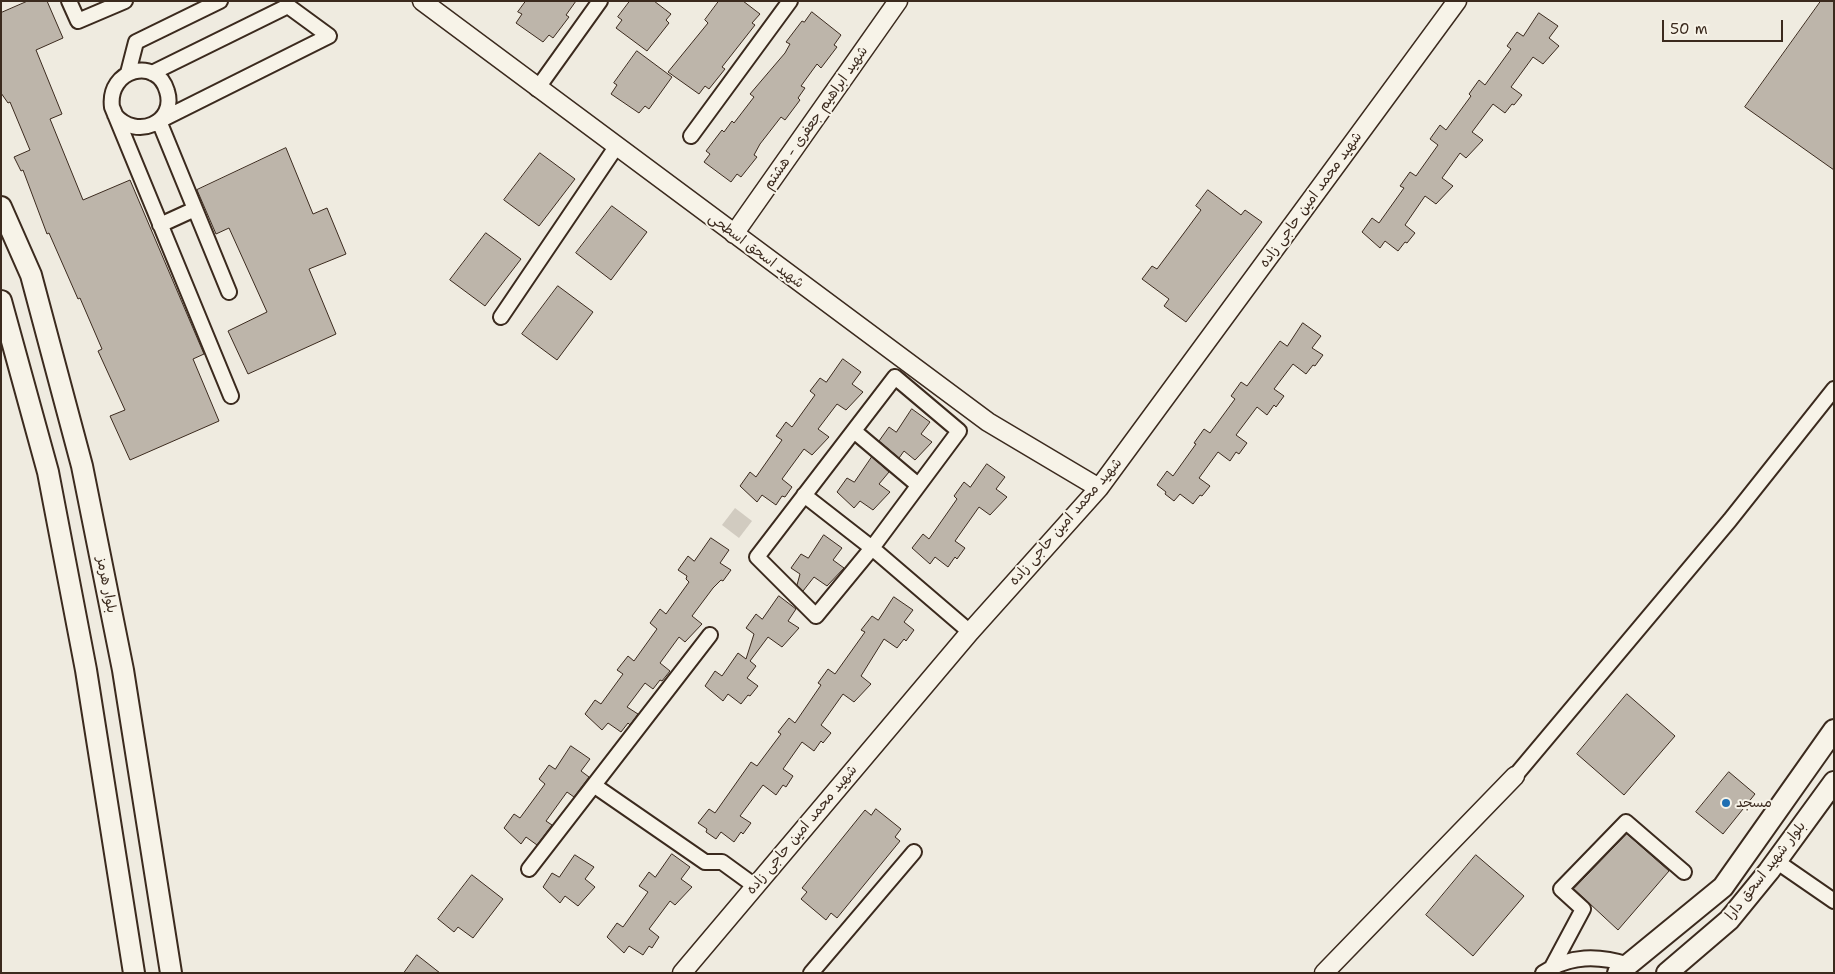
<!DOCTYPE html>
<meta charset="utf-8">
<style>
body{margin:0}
#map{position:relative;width:1835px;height:974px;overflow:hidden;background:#efebe0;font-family:"Shantell Sans",sans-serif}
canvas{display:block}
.frame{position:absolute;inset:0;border:2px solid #3b2a1e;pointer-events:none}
.scale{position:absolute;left:1662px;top:20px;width:121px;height:22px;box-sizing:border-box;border:2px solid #3b2a1e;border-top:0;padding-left:6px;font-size:15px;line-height:18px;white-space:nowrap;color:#3b2a1e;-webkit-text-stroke:4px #f7f3e8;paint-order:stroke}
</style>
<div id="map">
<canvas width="1835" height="974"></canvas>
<div class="frame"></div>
<div class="scale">50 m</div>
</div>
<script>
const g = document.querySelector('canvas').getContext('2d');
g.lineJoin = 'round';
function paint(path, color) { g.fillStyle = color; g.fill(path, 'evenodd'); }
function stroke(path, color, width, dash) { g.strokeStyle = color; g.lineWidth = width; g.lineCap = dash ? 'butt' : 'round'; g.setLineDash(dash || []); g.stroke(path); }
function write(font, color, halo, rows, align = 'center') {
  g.font = font + ' "Shantell Sans","Playpen Sans Arabic",sans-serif'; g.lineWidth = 4; g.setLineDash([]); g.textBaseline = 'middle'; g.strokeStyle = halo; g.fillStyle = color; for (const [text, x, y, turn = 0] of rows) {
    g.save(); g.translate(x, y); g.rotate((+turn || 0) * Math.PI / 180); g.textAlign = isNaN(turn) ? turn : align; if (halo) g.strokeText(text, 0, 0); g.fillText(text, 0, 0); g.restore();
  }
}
paint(new Path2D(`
 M735 508 752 521 739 538 722 525Z`), '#d1cbc0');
const building = new Path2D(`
 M28 1H47L63 38 36 50 62 114 50 119 83 200 130 180 204 354 193 359 219 421 130 460 110 416 125 410 98 351 102 349 80 298 78 299 49 233 47 234 23 170 21 171 14 157 30 150 10 102 8 103 1 93V13Z
 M526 1H576L566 15 569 17 553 38 549 35 543 42 516 23 522 14 518 12Z
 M630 1H654L671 14 666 20 669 23 647 51 616 28 622 20 618 17Z
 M719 1H743L760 14 752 23 755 25 722 67 725 69 709 89 705 86 699 94 668 72 708 23 705 20Z
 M1821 1H1834V170L1745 107Z
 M812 12 841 35 834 45 837 47 821 68 817 64 801 86 805 88 798 98 800 100 785 120 781 117 760 144 754 155 757 157 741 177 737 174 731 182 704 162 710 154 706 151 722 130 724 132 732 121 734 123 754 97 750 94 785 53 790 44 786 42 802 21 804 22Z
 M1539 13 1558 26 1549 38 1559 46 1543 64 1533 57 1511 87 1522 95 1514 105 1512 104 1505 113 1493 104 1472 132 1483 140 1466 158 1460 153 1442 178 1453 186 1436 204 1425 196 1405 225 1415 233 1407 243 1405 242 1398 251 1385 241 1380 248 1362 232 1372 218 1379 223 1404 188 1400 186 1410 172 1416 176 1438 145 1430 139 1440 125 1446 130 1471 96 1469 94 1479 80 1485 85 1511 49 1507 46 1517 32 1523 36Z
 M637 51 672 77 649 109 645 106 639 113 611 94 617 85 614 83Z
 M286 148 313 214 327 208 346 254 309 269 336 334 248 374 228 331 267 312 229 228 216 234 197 190Z
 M540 153 575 179 539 226 504 200Z
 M1208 190 1241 215 1245 210 1262 222 1186 322 1164 306 1169 299 1142 279 1152 266 1157 269 1184 233 1201 210 1196 206Z
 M612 206 647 232 611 280 576 253Z
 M486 233 521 259 485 306 450 280Z
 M558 286 593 312 557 360 522 334Z
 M1303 323 1321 336 1312 348 1323 355 1315 366 1313 365 1306 374 1293 364 1274 389 1284 396 1276 407 1274 405 1267 415 1257 407 1236 435 1247 443 1239 454 1236 452 1230 461 1218 452 1199 478 1210 486 1202 496 1200 495 1193 504 1180 494 1174 501 1165 494 1166 492 1157 485 1167 471 1173 476 1196 444 1194 443 1204 429 1210 433 1235 399 1231 396 1241 382 1247 386 1280 341 1287 346Z
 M843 359 861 372 852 384 863 392 846 410 837 404 818 429 829 437 812 455 804 449 782 479 792 487 785 497 782 496 776 505 762 495 757 502 740 486 750 472 756 477 782 440 776 436 786 422 792 427 815 395 810 391 820 378 826 382Z
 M912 409 930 422 921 434 932 442 915 460 904 451 899 458 879 441 889 427 896 432Z
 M872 457 889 472 879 484 890 492 873 510 860 501 854 508 837 492 847 478 854 482Z
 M987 464 1005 477 996 489 1007 497 990 515 979 507 955 541 965 548 957 559 955 557 948 567 935 557 930 564 912 548 923 534 929 539 957 499 954 496 964 482 970 487Z
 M824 535 842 548 833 560 844 568 827 586 814 577 803 591 797 585 800 574 791 568 801 554 808 558Z
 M711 538 729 550 720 563 731 570 723 581 721 580 713 588 692 616 702 624 685 642 679 637 660 663 670 671 662 681 660 680 653 689 645 683 627 707 638 714 630 725 628 723 621 732 608 723 602 730 585 714 595 700 601 704 623 674 617 670 628 656 634 661 657 629 650 623 660 609 666 614 689 582 686 579 687 576 678 570 688 556 694 561Z
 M779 596 796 609 788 621 799 628 782 647 768 637 750 661 756 666 747 678 758 686 750 696 748 695 741 704 728 694 723 701 705 686 715 671 722 676 738 653 746 659 754 634 746 628 756 614 762 619Z
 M894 597 913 610 904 622 914 630 906 641 904 639 897 648 884 639 861 676 871 684 854 702 843 694 821 725 831 733 823 743 821 741 814 751 802 742 783 769 793 776 786 787 783 785 776 795 763 785 740 816 751 823 743 834 741 832 734 842 721 832 716 839 706 832 707 829 698 823 709 809 715 813 751 762 757 766 781 734 778 732 789 718 795 723 821 685 818 683 828 669 835 674 865 632 861 630 872 616 878 620Z
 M1627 694 1675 736 1624 795 1577 754Z
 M571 746 590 759 581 771 589 777 574 797 567 792 546 821 552 825 537 845 526 837 521 844 504 828 514 814 520 818 545 784 539 779 549 765 555 769Z
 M1729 772 1755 794 1723 834 1696 812Z
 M876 809 901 829 895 837 900 841 837 918 831 913 826 920 801 899 807 892 802 888 865 810 871 815Z
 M1627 834 1669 871 1618 930 1574 889Z
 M672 854 690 867 681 879 692 887 675 905 670 901 649 929 659 937 652 948 649 946 643 955 629 946 624 953 607 937 617 923 623 927 648 892 639 886 649 872 655 877Z
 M575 855 594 867 585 879 595 887 578 906 565 896 560 903 543 887 552 873 559 877Z
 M1476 855 1524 896 1473 956 1426 915Z
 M472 875 503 899 473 938 458 927 454 932 438 919Z
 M417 955 440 973H404Z`);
paint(building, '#bdb5aa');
stroke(building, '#3b2a1e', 1);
const minor = new Path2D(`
 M69 1 78 21 125 1
 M128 73 136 42 220 1
 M152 73 288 6 329 36 159 121 229 292
 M537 89 600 1
 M115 115C136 140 177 123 167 91 157 56 107 69 112 107L231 396
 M691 136 790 1
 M160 225 195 209
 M501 317 616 147
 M895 377 959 431 872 548 816 616 757 557Z
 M854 431 918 485
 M804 495 872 548 970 632
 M1515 776 1730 520 1834 389
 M595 786 705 862H722L755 886
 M1776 861 1834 901
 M529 869 710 635
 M1552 967 1583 909 1561 889 1626 822 1684 872
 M811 973 914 852
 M1543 973C1570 955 1598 955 1629 965`);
const tertiary = new Path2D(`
 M422 1 988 422 1099 488
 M734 234 898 1
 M682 973 970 632 1099 488 1457 1
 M1324 973 1515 776`);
const secondary = new Path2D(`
 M1 207 31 275 82 466 123 670 171 973
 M1 301 48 472 86 670 134 973
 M1618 973 1723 887 1834 730
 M1667 973 1729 920 1769 871 1834 782`);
stroke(minor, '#3b2a1e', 18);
stroke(tertiary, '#3b2a1e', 21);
stroke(secondary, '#3b2a1e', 24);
stroke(minor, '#f7f3e8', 14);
stroke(tertiary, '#f7f3e8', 18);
stroke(secondary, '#f7f3e8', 20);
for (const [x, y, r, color] of [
 [1726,803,5,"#1f6fb2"]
]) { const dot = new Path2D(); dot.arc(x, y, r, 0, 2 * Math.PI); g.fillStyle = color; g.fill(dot); stroke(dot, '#f7f3e8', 2); }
write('14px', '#3b2a1e', '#f7f3e8', [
 ["شهید ابراهیم جعفری - هشتم",816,118,-55],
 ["شهید محمد امین حاجی زاده",1311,200,-54],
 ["شهید اسحق اسطحی",756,251,37],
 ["شهید محمد امین حاجی زاده",1066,522,-49],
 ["بلوار هرمز",106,585,79],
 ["شهید محمد امین حاجی زاده",802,830,-50],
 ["بلوار شهید اسحق دارا",1766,871,-52]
]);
write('14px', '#3b2a1e', '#f7f3e8', [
 ["مسجد",1736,803]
], 'left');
</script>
